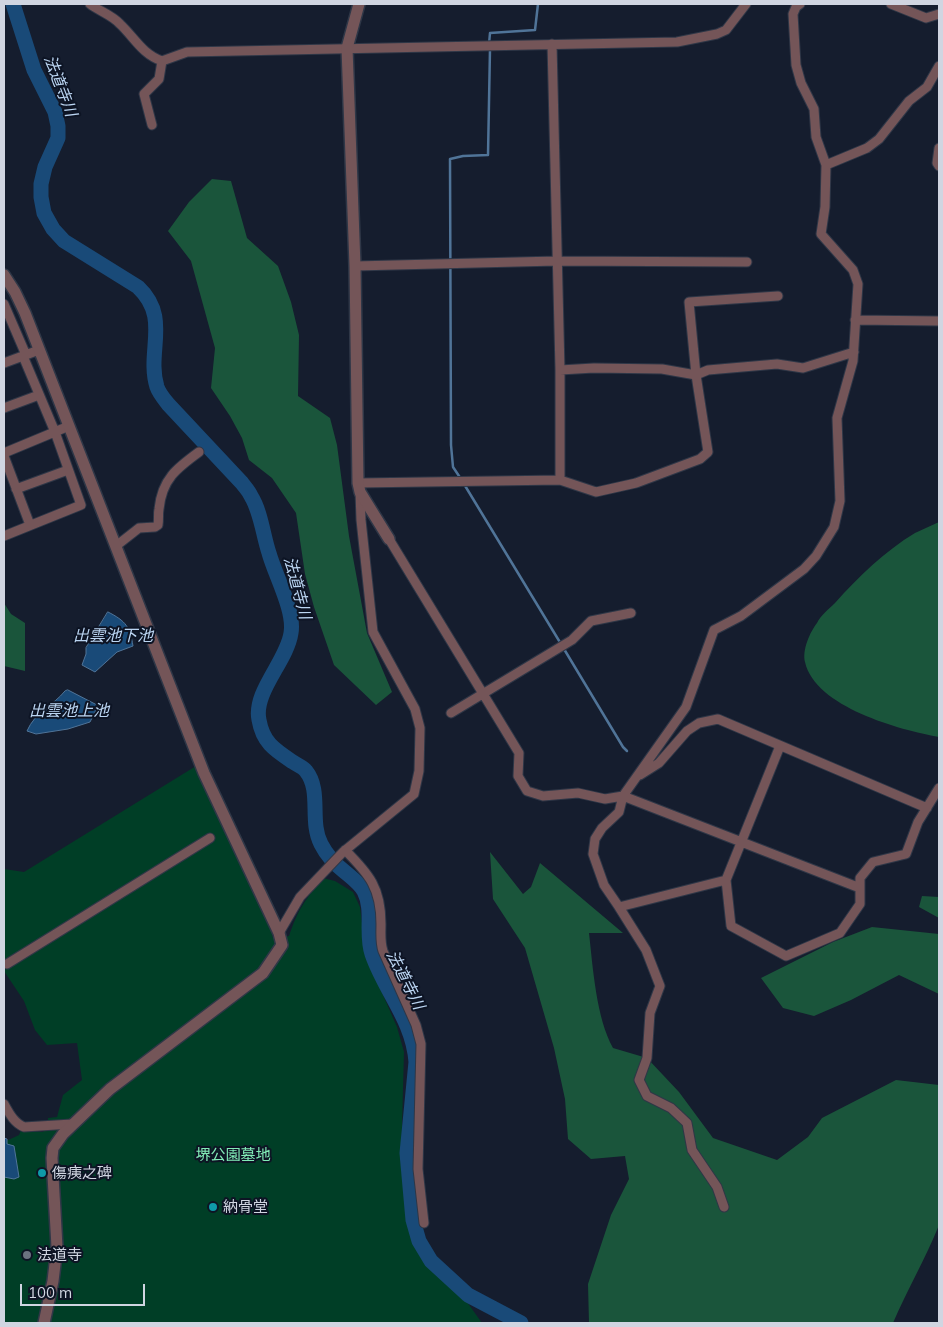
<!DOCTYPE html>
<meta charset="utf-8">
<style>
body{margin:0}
#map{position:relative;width:943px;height:1327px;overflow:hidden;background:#151d2e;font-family:Mulish,sans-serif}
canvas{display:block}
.frame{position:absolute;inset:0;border:5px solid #d0d5e1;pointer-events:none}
.scale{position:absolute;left:20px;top:1284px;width:125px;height:22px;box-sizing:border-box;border:2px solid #d0d5e1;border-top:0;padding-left:6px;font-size:15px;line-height:18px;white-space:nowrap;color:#d0d5e1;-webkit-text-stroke:4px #0d1424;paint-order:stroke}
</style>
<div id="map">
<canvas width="943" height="1327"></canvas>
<div class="frame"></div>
<div class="scale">100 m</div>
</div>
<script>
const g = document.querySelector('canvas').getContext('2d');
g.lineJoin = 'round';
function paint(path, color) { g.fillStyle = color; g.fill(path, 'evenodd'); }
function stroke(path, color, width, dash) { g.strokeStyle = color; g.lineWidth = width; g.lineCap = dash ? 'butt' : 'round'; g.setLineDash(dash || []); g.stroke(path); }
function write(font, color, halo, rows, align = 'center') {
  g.font = font + ' Mulish,"Noto Sans JP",sans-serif'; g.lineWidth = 4; g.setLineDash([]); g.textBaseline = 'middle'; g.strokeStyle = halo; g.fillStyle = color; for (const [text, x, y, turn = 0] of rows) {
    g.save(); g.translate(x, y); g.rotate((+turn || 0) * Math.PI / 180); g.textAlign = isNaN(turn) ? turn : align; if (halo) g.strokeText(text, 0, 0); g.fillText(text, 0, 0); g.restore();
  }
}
paint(new Path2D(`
 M196 766 270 927 273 938 289 936C298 909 305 900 323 878L335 881 353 892 360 907 366 956 397 1027 404 1052 401 1163 407 1220 431 1262 467 1302 482 1323H4V1142L19 1135 21 1130 43 1132 48 1123V1118L57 1117 63 1095 82 1080 77 1043 47 1045 35 1030 24 1001 4 971V869L24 872Z`), '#003e26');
paint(new Path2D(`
 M212 179 231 181 247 238 278 266 291 302 299 335 298 396 330 418 337 445 349 536 367 633 392 692 376 705 334 665 314 607 305 574 296 513 272 478 249 460 242 438 230 416 211 388 215 348 191 261 168 231 189 202Z
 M939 522V737C900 730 815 707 805 662 802 650 810 632 817 623 821 615 829 609 835 603 858 577 885 551 915 533 923 529 931 526 939 522Z
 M4 603 11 614 25 623V671L4 666Z
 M490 852 523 894 531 887 540 863 623 933H589C593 968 596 1017 613 1048L647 1058 679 1092 713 1138 777 1160 808 1137 822 1118 896 1080 939 1085V1225C926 1258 907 1290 893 1323H589L588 1284 611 1215 629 1179 625 1156 591 1159 568 1139 565 1099 554 1048 525 948 493 899Z
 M922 896 939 897V918L919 907Z
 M872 927 939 934V994L899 975 851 1000 814 1016 783 1008 761 978 833 942Z`), '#1a553b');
const water = new Path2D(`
 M108 612C126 621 130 627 133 646L117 652 95 672 82 665 86 654V648Z
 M68 690 97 705 96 710 90 722 68 729 36 734 27 731C35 712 53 706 65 691Z
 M4 1138 7 1139V1144L14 1146 19 1177 14 1179 4 1177Z`);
paint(water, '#194a78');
stroke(water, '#507498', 1);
stroke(new Path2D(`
 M489 44 490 33 535 30 538 4
 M461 479 453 467 451 445 450 159 463 156 488 155 490 49
 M464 484 561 644
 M564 649 623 747 627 751`), '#507498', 2.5);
stroke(new Path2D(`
 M13 4 34 70 55 112 58 126V138L45 167 41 184V197L44 213 53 229 64 241 138 287C171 318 146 351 157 387 159 393 164 399 168 404L242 483C245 487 249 491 251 496 261 512 263 535 269 553 275 575 295 611 291 633 287 661 253 692 259 720 263 743 275 750 293 762 297 765 303 767 306 771 322 791 309 821 321 844 326 854 336 865 345 872 352 878 359 883 364 891 374 910 365 934 372 954 385 992 413 1020 416 1062L407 1153 413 1220 419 1241 431 1261 468 1295 521 1323`), '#194a78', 15);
const minor = new Path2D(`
 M90 4C99 11 112 15 120 24 134 37 142 54 162 61
 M891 4 926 18 939 14
 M552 44 560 370V480
 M152 125 144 94 159 79 162 61 187 52 677 42 717 34 726 30 746 4
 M939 148 937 163 939 166
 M826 165 867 148 879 139 909 101 927 87 939 66
 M355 266 557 261 747 262
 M778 296 689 302 696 375 708 370 777 364 803 368 854 352
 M4 304 26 355
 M855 320 939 321
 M4 363 39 350
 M4 408 39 395
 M4 453 69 426
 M4 456 30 525
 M358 483 560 480 596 492 636 483 700 459 708 452 696 375 662 369 594 368 560 370
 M16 489 68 470
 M4 536 81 505 55 432 23 356
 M389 539 519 753 518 776 527 791 543 796 578 793 605 799 623 796 686 707 714 630 741 616 804 569 816 556 834 527 840 501 837 418 853 361 858 284 853 270 821 234 825 207 826 165 816 137 814 109 801 83 796 65 793 14 796 7 800 4
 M116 546 139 528 155 527 158 525C159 519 158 514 159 509 162 479 177 468 199 452
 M451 713 572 640 591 621 631 613
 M640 775 659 763 687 731 699 723 718 719 927 808
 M345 850C369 874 381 888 381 924 381 934 380 942 383 951L416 1025 421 1044 418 1169 424 1223
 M726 880 731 926 786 956 840 933 860 904V878L873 862 906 854 918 822 939 788
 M619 907 726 880 780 746
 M279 933 300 897 343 852 414 794 419 771 420 728 415 709 373 632 361 520 360 492
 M7 964 210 838
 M4 1104C9 1113 14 1123 24 1127L72 1124
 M724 1207 717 1187 692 1150 687 1123 671 1108 647 1096 639 1080 647 1058 650 1013 660 986 646 950 619 907 604 885 593 854 595 839 602 828 619 812 623 796 860 888`);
const tertiary = new Path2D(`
 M359 4 347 48 355 266 358 483 360 492 389 539
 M4 275 15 292 25 313 204 773 279 933 282 945 263 973 110 1089 63 1134 53 1148 52 1158 57 1247 53 1281 44 1323`);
stroke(minor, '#2f3747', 11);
stroke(tertiary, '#2f3747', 14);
stroke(minor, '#745558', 9);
stroke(tertiary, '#745558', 11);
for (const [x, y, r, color] of [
 [42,1173,5,"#0f9aa8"],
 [213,1207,5,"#0f9aa8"],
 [27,1255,5,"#6b7280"]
]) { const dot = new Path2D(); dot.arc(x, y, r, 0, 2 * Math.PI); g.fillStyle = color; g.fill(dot); stroke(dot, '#0d1424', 2); }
write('15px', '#82ecb7', '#0d1424', [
 ["堺公園墓地",233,1155]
]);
write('15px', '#d0d5e1', '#0d1424', [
 ["傷痍之碑",52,1173],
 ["納骨堂",223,1207],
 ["法道寺",37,1255]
], 'left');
write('italic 16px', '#bbd5f2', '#0d1424', [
 ["法道寺川",60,86,69],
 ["法道寺川",297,588,75],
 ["出雲池下池",113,636],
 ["出雲池上池",69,711],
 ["法道寺川",405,980,63]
]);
</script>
